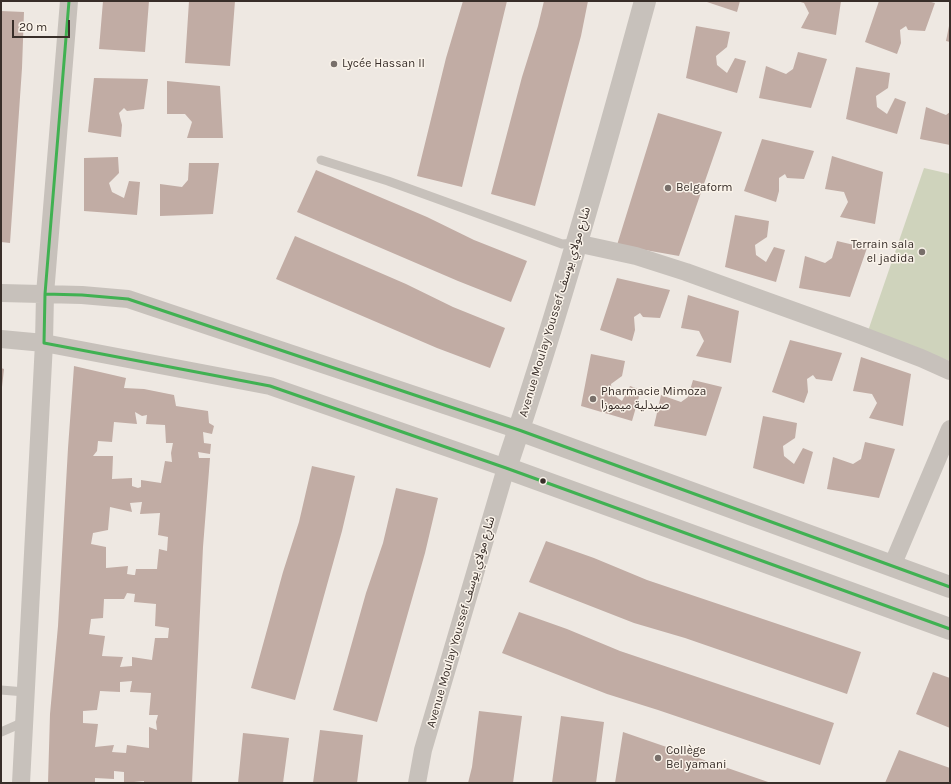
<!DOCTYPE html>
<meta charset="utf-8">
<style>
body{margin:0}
#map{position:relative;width:951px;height:784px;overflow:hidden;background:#eee8e2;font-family:Karla,sans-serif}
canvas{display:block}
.frame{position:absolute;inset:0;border:2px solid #382e29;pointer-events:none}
.scale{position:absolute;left:12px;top:20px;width:58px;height:18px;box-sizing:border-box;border:2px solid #382e29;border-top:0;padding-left:5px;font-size:12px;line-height:14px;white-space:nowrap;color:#382e29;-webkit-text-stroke:3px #faf3ea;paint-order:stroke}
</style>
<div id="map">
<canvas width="951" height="784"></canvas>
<div class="frame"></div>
<div class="scale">20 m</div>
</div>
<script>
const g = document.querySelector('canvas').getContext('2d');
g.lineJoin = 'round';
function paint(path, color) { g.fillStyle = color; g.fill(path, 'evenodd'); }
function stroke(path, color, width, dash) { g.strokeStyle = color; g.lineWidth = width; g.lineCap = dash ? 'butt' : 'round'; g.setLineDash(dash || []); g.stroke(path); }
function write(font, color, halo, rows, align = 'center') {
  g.font = font + ' Karla,"Noto Sans Arabic",sans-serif'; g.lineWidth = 3; g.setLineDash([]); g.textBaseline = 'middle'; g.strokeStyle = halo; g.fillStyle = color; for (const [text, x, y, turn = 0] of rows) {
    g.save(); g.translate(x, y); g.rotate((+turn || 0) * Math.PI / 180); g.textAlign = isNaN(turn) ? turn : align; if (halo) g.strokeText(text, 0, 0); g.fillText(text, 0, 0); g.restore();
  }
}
paint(new Path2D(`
 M924 168 950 174V361L868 331Z`), '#cfd3bc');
paint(new Path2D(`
 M103 1H149L145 52 99 49Z
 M189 1H235L230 66 185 63Z
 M463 1H507L462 187 417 176 446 58Z
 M544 1H588L581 36 535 206 491 194 522 77 538 26Z
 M704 1H740L737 12Z
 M797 1H841L836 35 801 28 809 13 804 3Z
 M879 1H927L935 3 925 31 908 30 906 26 900 30 901 43 897 54 865 42Z
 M1 11 24 12 22 68 10 243 1 242Z
 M696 26 730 32 727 47 716 56 717 65 727 73 735 58 746 61 737 93 686 78Z
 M949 26H950V42L946 41Z
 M798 52 827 59 811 108 759 98 766 66 786 74 793 69Z
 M856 67 890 73 888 88 876 96 877 107 887 114 895 98 906 102 897 134 846 119Z
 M94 78 148 79 144 109 127 111 124 108 119 113 122 125 121 137 88 132Z
 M167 81 220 86 223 138H187L192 122 185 114H167Z
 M926 107 946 115 950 112V145L920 139Z
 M658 113 722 132 679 256 617 245Z
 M762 139 814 151 804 179 787 178 785 174 779 178V191L776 202 744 191Z
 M832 156 883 172 875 224 840 217 848 202 844 192 825 189Z
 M118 157 119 173 109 183 112 192 124 198 129 181 140 182 137 215 84 211V158Z
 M189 163H219L213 214 160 216V184L182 187 188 180Z
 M316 170 427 217 474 240 527 261 511 302 458 281 297 212Z
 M735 215 769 221 767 237 755 245 756 255 766 262 774 247 785 250 776 282 725 267Z
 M295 236 406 284 453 307 505 328 490 368 437 348 276 279Z
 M837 241 867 248 850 297 799 288 805 256 825 263 832 258Z
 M617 278 670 290 660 318 643 317 640 313 634 317 635 330 632 341 600 330Z
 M688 295 739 311 731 363 696 356 704 341 699 331 681 328Z
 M790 340 842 353 832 381 816 379 813 375 807 379 808 392 804 403 772 392Z
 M591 354 625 361 622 376 611 384 612 394 622 401 630 386 641 390 632 421 581 406Z
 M861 357 911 374 903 426 869 418 877 403 872 394 853 391Z
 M74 366 126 378 124 388 144 389 174 395 176 406 208 411 209 423 214 426 212 434 203 432 204 443 211 444 210 454 198 452 199 458H210L203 547 192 783H144V781L124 783V772L114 771V779L95 778V783H48L50 714 58 626 68 448ZM135 412 142 416 147 415 146 424 165 425 166 443H173L171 453 172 462 165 461 161 483 141 480V487L138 488 132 486V478L112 479 113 456H93L97 451 98 441 112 442 114 422 137 424ZM142 502 140 514 160 513 158 535 168 537 167 551 159 549 157 569H136L135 575H133L127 574 128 566 106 568V547L91 544 93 533 108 530 110 507 132 512 130 503ZM127 593 135 594 134 602 156 604 155 626 169 628 168 638H155L152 660 132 657V666L120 667 123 657 102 656 105 636 89 634 91 619 103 618 104 599H124ZM132 681 130 692 151 693 149 715H158L156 722 157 730 149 727V748L127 745 126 753 112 752 114 745 95 747 98 724 83 723V711L97 710 100 691 120 692V682Z
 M1 368 4 369 2 387H1Z
 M693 380 722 387 706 436 654 426 661 395 681 402 688 397Z
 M763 416 797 423 795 438 783 446 784 456 794 464 803 448 813 452 804 484 753 468Z
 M865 442 895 449 879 498 827 489 833 457 853 464 861 459Z
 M312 466 355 476 342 531 295 700 251 688 283 572 299 522Z
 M396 488 438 498 425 553 377 722 333 710 366 593 383 543Z
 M546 541 594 558 647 580 861 652 847 694 685 638 634 623 529 582Z
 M519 612 567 629 620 651 834 723 820 765 658 710 607 694 502 653Z
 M933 672 950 678V728L916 714Z
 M479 711 522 716 513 783H468L472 767Z
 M561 716 604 722 596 783H552Z
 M320 730 363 735 357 783H313Z
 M623 732 771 783H615Z
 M243 733 289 738 283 783H238Z
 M899 750 950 768V783H885Z`), '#c1aca4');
stroke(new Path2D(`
 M321 160 388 181 562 244 576 243
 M1 690 25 692
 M1 732 24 722`), '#c7c1bb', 9);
stroke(new Path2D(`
 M576 243 636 256 686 272 858 334 921 358 950 371
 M1 293 82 295 128 299 519 430
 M1 339 44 343 270 386 506 468 423 750 417 783
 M892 566 950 429
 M21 783 44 343 45 294 69 1`), '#c7c1bb', 18);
stroke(new Path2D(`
 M645 1C602 158 558 314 506 468L950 629
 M519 430 950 587`), '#c7c1bb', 22);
stroke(new Path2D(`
 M69 1 45 294 44 343 270 386 506 468 950 629
 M45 294 82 295 128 299 519 430 950 587`), '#40b152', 3);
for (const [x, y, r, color] of [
 [334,64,4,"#786f6a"],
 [668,188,4,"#786f6a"],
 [922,252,4,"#786f6a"],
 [593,399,4,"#786f6a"],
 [543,481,3.5,"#382e29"],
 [658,758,4,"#786f6a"]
]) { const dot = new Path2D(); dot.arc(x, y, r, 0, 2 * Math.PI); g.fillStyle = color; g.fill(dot); stroke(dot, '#faf3ea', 1.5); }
write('12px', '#382e29', '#faf3ea', [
 ["Lycée Hassan II",342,64],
 ["Belgaform",676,188],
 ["Terrain sala",914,245,"right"],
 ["el jadida",914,259,"right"],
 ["Pharmacie Mimoza",601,392],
 ["صيدلية ميموزا",601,406],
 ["Collège",666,751],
 ["Bel yamani",666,765]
], 'left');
write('12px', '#382e29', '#faf3ea', [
 ["Avenue Moulay Youssef شارع مولاي يوسف",555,312,-73],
 ["Avenue Moulay Youssef شارع مولاي يوسف",461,622,-74]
]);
</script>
